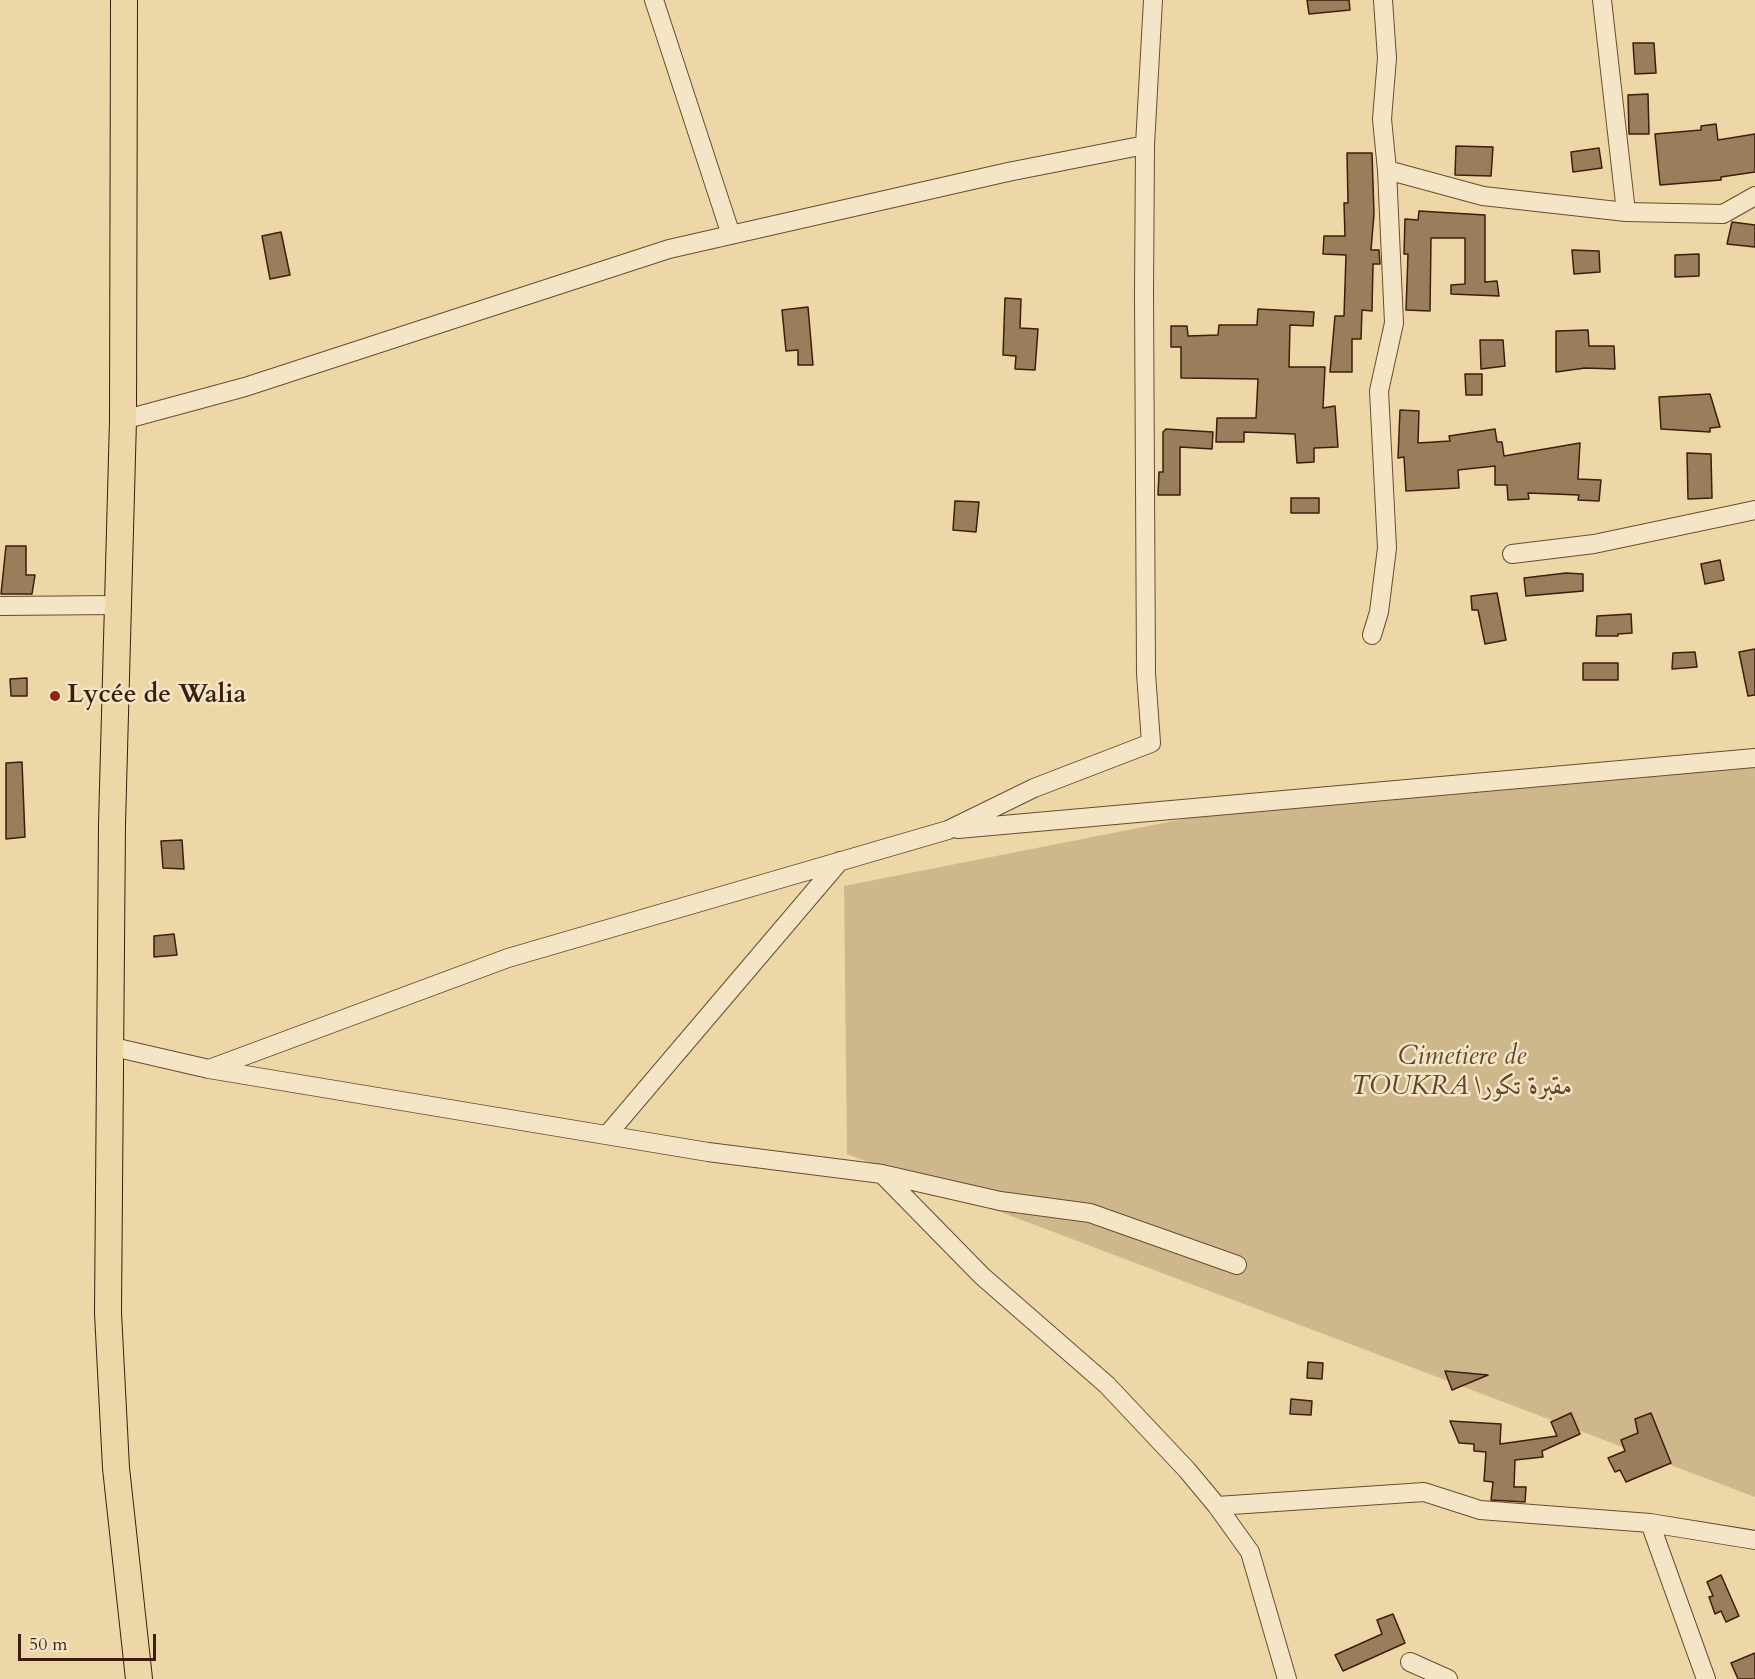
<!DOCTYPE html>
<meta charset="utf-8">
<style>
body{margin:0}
#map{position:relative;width:1755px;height:1679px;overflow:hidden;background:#edd7a6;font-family:Cardo,serif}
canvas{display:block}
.scale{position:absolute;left:18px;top:1634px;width:138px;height:27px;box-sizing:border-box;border:3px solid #3d1d0c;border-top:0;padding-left:8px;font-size:18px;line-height:21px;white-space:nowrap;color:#3d1d0c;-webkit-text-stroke:4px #f3e5c5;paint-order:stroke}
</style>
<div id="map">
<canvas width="1755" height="1679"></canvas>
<div class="scale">50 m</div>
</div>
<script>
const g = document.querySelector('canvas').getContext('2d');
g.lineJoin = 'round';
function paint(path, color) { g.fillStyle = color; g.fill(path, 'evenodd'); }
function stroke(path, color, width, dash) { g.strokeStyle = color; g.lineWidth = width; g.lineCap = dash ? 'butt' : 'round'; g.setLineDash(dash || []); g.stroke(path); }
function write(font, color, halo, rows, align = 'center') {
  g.font = font + ' Cardo,Amiri,serif'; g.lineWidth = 5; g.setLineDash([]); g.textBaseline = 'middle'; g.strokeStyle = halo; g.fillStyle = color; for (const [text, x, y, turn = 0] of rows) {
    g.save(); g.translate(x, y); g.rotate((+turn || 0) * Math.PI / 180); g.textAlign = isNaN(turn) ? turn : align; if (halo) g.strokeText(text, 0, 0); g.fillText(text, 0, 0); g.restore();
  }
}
paint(new Path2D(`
 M1755 761V1497L847 1154 844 886 1351 786Z`), '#cfb78c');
const building = new Path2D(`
 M1307 0H1349L1350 10 1309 14Z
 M1633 43H1654L1656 73 1635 74Z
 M1648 94 1649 134H1629L1628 95Z
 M1716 124 1718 140 1755 134V172L1721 177V180L1660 185 1655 134 1701 130V126Z
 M1456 146 1493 147 1491 176 1455 175Z
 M1599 148 1602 168 1573 172 1571 152Z
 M1347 153H1372L1374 214 1371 250H1379L1380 264H1373L1372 311 1362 310 1361 339H1352V372H1330L1335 316H1344L1346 255 1323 254 1324 236H1345L1344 203H1348Z
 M1419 211 1485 215V282L1497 281 1499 296 1451 294V285L1465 284V238H1431L1430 311 1406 310 1408 254H1404L1405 219 1418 220Z
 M1732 222 1755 225V247L1727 244Z
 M281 232 290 275 270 279 262 236Z
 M1572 250 1599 251 1600 272 1574 274Z
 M1699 254V276L1675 277V255Z
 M1005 298 1021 299 1020 328 1038 329 1035 370 1015 369 1016 356 1003 355Z
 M808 307 813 365H798V350L786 351 782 310Z
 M1258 309 1314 312 1313 326 1290 325 1289 367H1325L1323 408 1335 406 1338 447 1314 448V462L1297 463 1295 434 1244 432V442H1216L1217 418H1256L1258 379 1181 378V347H1171V326H1187L1188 336 1218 335 1219 325H1257Z
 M1588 330 1589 346H1614L1615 369 1585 368 1556 372V331Z
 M1480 340H1503L1505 366 1481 369Z
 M1465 374H1482V395H1466Z
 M1710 394 1720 427 1710 428V432L1661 429 1659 397Z
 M1400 410 1419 411 1418 443 1450 441 1449 436 1495 429 1497 442H1502L1504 456 1580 443 1578 479 1601 480 1599 501 1578 500 1579 495 1528 493 1529 499 1508 500 1507 485H1495V466L1458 470 1459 488 1406 491 1404 457 1398 458Z
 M1166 429 1213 432 1212 449 1180 447V495H1158L1159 472H1163V432Z
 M1687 453 1711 454 1712 498 1688 499Z
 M1291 498H1319V513H1291Z
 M955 501 979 502 976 532 953 530Z
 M6 546H26V575H35L32 594H1Z
 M1720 560 1724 580 1705 584 1701 564Z
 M1566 573 1583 574V591L1526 596 1524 578Z
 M1497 593 1506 640 1485 644 1478 610H1472L1471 596Z
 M1631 614 1632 633 1618 634V636H1596L1597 616Z
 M1755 649V695L1748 696 1739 652Z
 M1695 652 1697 667 1672 669 1673 653Z
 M1583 663H1618V680H1583Z
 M27 678V696H11L10 679Z
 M22 762 25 837 6 839V763Z
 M182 840 184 869 163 868 161 841Z
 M174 934 177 955 154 957V936Z
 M1308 1362 1323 1363 1322 1379 1307 1378Z
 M1445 1371 1488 1375 1452 1390Z
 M1291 1399 1312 1401 1311 1415 1290 1414Z
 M1571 1413 1580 1434 1542 1451 1543 1457 1515 1460 1514 1487H1526L1525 1502 1491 1500 1493 1482 1484 1481 1486 1452 1474 1451V1444L1459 1443 1450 1421 1501 1424 1500 1444 1557 1436 1551 1422Z
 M1651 1413 1671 1463 1626 1482 1620 1470 1615 1472 1608 1458 1625 1451 1621 1440 1638 1433 1635 1419Z
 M1721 1575 1739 1616 1726 1622 1721 1611 1715 1614 1709 1597 1713 1596 1707 1582Z
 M1393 1614 1405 1643 1343 1671 1335 1655 1382 1634 1377 1620Z
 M1755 1653V1679H1738L1731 1663Z`);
paint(building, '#997e5c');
stroke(building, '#3d1d0c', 1.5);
const minor = new Path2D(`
 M654 0 731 235
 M1602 0 1626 212
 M1387 170 1483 196 1626 212 1723 214 1755 196
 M123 420 245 387 669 249 1008 172 1145 145
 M1512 554 1594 544 1755 510
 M0 606 118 605
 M1372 635 1379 612 1387 548 1379 391 1394 323 1387 170 1382 119 1387 58 1383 0
 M958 829 1755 758
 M109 1046 209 1069 708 1152 882 1174 1000 1201 1090 1213 1237 1265
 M209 1069 508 958 948 830 1034 788 1151 743 1146 673 1144 293 1145 145 1153 0
 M607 1135 840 861
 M882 1174 982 1276 1107 1385 1187 1470 1217 1506 1250 1552 1287 1679
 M1217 1506 1424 1492 1480 1510 1650 1523 1706 1679
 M1650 1523 1755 1540
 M1410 1662 1448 1679`);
const highway = new Path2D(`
 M124 0 123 420 112 824 108 1313 116 1468 139 1679`);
stroke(minor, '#694c32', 20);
stroke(highway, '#3d1d0c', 28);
stroke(minor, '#f3e5c5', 18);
stroke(highway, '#edd7a6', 26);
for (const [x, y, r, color] of [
 [55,696,6,"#8f2418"]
]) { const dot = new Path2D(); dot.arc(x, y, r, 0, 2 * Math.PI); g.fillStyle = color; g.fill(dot); stroke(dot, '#f3e5c5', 2); }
write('bold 26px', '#3d1d0c', '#f3e5c5', [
 ["Lycée de Walia",67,696]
], 'left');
write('italic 26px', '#62442c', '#f3e5c5', [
 ["Cimetiere de",1462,1058],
 ["TOUKRA مقبرة تكورا",1462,1088]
]);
</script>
